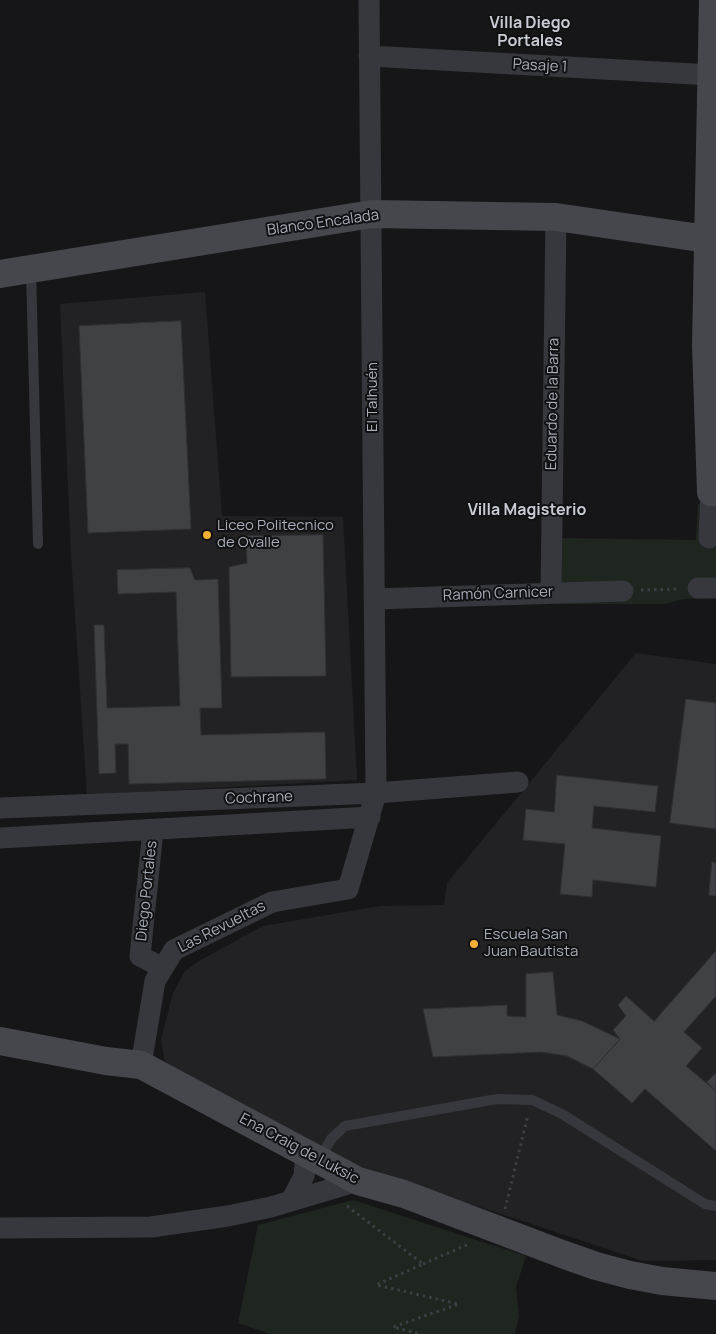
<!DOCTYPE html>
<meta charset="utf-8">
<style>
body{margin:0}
canvas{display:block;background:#161618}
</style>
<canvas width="716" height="1334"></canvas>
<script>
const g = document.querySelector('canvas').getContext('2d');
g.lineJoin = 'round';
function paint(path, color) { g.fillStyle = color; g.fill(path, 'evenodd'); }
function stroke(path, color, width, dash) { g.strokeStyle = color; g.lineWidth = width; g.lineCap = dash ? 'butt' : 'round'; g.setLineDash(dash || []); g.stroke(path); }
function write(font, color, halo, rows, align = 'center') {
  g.font = font + ' Manrope,sans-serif'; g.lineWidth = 4; g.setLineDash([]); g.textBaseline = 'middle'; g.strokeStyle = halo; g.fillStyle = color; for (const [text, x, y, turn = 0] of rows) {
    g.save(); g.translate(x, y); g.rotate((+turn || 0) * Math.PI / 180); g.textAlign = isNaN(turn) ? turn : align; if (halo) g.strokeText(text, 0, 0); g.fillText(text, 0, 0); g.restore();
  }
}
paint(new Path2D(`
 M205 292 222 516 343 517 357 780 87 795 71 554 60 304Z
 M636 653 716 664V1260L643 1261 359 1167 165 1064 161 1040 173 993 185 971 199 961 263 926 381 906 444 905 447 883Z`), '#222225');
paint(new Path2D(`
 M698 504 716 505V598L683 599 666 604H558L557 538 696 540Z
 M353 1200 526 1256 516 1287 519 1316 515 1334H270L238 1323 258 1225Z`), '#1e261f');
const building = new Path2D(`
 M181 321 191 529 88 533 79 326Z
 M323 535 326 676 231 677 229 567 247 563 246 536Z
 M190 568 195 580 218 579 222 708H200L201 735 325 732 326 779 129 784 128 744H115L116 773 99 774 94 625H104L107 708 180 706 176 592 118 594 117 570Z
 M686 699 716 703V829L670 823Z
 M557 775 658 786 655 812 594 806 592 828 661 836 656 887 593 880 592 897 560 894 565 844 523 840 526 809 554 812Z
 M712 862 716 863V896L709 895Z
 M716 951V996L684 1032 702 1048 686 1066 716 1091V1151L645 1089 632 1103 593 1069 620 1039 613 1030 626 1016 618 1005 626 996 654 1021Z
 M553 972 557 1015 582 1021 620 1039 593 1069 567 1056 542 1052 433 1057 423 1009 507 1005V1016L526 1017V974Z
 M716 1073V1091L707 1082Z`);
paint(building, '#404145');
stroke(building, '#303034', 1);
stroke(new Path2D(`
 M641 590 678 589
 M347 1206 423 1264 376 1285 459 1304 393 1327 420 1334
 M505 1209 528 1115
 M423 1264 469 1244`), '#3d3f44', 3, [2.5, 4]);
stroke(new Path2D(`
 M31 270 38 544
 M320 1159 331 1139 345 1126 497 1099 532 1100 562 1114 705 1204 716 1206`), '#37383d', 10);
stroke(new Path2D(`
 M369 56 711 75
 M709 538 711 492
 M698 588H716
 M551 592 556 217
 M374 599 623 591
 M0 808 376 793 518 782
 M153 830 140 956 163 968
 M0 838 370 817
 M141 1065 155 981 174 950 272 902 348 889 376 793 369 0
 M291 1201 304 1176 306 1153
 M0 1228 151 1227 228 1216 271 1207 358 1181`), '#37383d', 21);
stroke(new Path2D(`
 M713 0 706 345 711 492H716
 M0 274 372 214 556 217 707 239
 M0 1041 106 1061 141 1065 358 1181 404 1194 562 1254 596 1266 630 1275 662 1281 716 1286`), '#45474d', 28);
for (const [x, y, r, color] of [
 [207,535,5,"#f2b134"],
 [474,944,5,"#f2b134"]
]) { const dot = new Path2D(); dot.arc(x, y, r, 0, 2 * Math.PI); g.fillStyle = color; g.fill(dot); stroke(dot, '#111113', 2); }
write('15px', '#a8adb8', '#111113', [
 ["Pasaje 1",540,66,3],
 ["Blanco Encalada",323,223,-8],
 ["El Talhuén",373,397,-90],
 ["Eduardo de la Barra",553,404,-89],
 ["Ramón Carnicer",498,594,-2],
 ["Cochrane",259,798,-2],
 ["Diego Portales",147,891,-84],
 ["Las Revueltas",222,927,-27],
 ["Ena Craig de Luksic",299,1149,28]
]);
write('15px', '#a8adb8', '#111113', [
 ["Liceo Politecnico",217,526],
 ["de Ovalle",217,543],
 ["Escuela San",484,935],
 ["Juan Bautista",484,952]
], 'left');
write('bold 16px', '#c9ccd4', '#111113', [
 ["Villa Diego",530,24],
 ["Portales",530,42],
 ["Villa Magisterio",527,511]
]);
</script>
